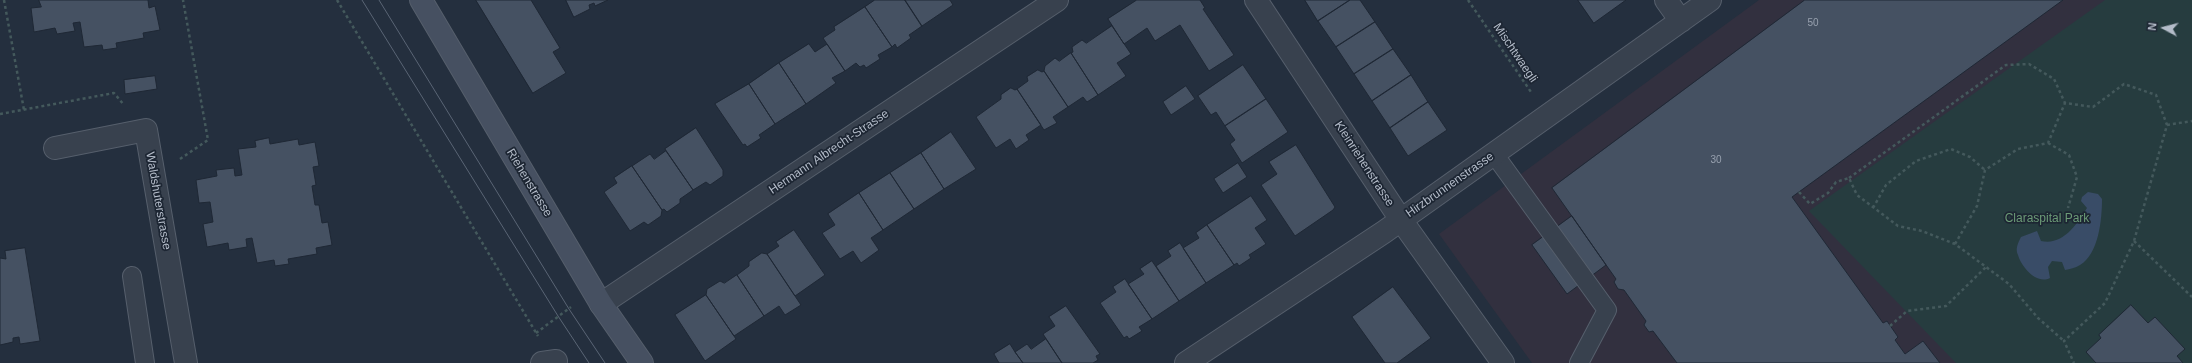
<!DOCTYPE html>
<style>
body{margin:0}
#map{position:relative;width:2192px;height:363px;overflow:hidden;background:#242f3e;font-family:Helvetica,sans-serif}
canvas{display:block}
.north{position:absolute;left:2144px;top:8px;width:40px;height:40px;-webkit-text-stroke:3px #1d2633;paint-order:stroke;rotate:277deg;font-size:11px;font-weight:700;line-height:16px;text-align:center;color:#b4bcc9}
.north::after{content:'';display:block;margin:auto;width:14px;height:18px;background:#b4bcc9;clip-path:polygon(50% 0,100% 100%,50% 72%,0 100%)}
</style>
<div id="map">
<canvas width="2192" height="363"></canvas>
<div class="north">N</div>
</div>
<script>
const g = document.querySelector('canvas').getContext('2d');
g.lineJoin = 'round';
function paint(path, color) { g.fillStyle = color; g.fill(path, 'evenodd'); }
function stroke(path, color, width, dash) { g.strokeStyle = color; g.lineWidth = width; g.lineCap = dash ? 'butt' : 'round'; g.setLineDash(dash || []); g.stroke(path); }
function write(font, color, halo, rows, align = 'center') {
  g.font = font + ' Helvetica,sans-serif'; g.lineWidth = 3.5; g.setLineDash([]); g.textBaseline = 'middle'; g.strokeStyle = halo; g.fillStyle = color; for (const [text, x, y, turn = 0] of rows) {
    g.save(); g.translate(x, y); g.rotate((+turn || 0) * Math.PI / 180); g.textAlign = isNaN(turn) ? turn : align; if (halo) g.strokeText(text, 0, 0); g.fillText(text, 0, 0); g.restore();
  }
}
paint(new Path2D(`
 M1759 0H2192V363H1532L1439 234Z`), '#32303f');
paint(new Path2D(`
 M2105 0H2192V363H1956L1809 211Z`), '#263c3f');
paint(new Path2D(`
 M2088 192 2098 194 2102 199C2102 219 2099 254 2080 265 2075 268 2070 269 2065 270L2062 262 2052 261 2048 267 2050 278C2036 285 2021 266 2018 255 2015 249 2018 243 2021 237L2037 231 2041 241C2063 246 2077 224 2087 208L2081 201 2082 197Z`), '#394c67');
const building = new Path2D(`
 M39 0H148L149 8 155 6 160 30 143 33 144 38 116 43 117 48 103 50 102 45 84 47 80 22 73 23 75 31 57 34 55 28 34 32 31 8 41 7Z
 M476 0H531L560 48 553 52 566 73 533 93Z
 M566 0H608L595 6 594 3 589 5 590 9 574 17Z
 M875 0H905L922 26 909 35 911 38 897 48 895 44 892 47 865 7Z
 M905 0H950L953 5 922 26Z
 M1137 0H1200L1205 8 1203 9 1234 55 1209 71 1180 25 1155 41 1147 28 1124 44 1108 19Z
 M1305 0H1350L1318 21Z
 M1350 0H1360L1375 22 1336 47 1318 21Z
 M1578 0H1626L1594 23Z
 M1805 0H2063L1792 197 1883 323 1887 321 1898 337 1895 340 1905 354 1923 341 1940 363H1677L1653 331 1649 332 1644 325 1646 321 1624 290 1618 289 1614 282 1616 279 1552 188Z
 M865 7 892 47 878 55 880 59 866 68 864 65 860 67 856 63 845 71 823 38 835 30 834 27Z
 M1375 22 1393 49 1354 74 1336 47Z
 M1112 26 1131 54 1117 63 1126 76 1098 95 1071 53 1073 52 1072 47 1082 40 1086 43Z
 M809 44 815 52 827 44 845 71 832 78 836 83 806 104 779 63Z
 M1393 49 1411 75 1372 101 1354 74Z
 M1071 53 1098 95 1087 102 1083 97 1068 107 1044 71 1045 66 1055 58 1059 61Z
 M779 63 806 104 775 124 749 84Z
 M1243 65 1266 99 1225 126 1216 112 1211 115 1198 96Z
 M1038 70 1042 72 1044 71 1068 107 1053 117 1057 123 1044 130 1017 89 1028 81 1027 77Z
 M1411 75 1428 102 1390 128 1372 101Z
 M155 76 157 89 125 94 124 80Z
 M749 84 775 124 759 135 761 138 747 147 745 144 743 145 715 104Z
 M1186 86 1195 99 1171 115 1163 102Z
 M1011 88 1015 90 1017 89 1041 125 1026 135 1029 140 1016 149 1010 139 996 148 976 117 1001 99V95Z
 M1266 99 1288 132 1242 163 1230 144 1235 140 1225 126Z
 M1428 102 1447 130 1408 156 1390 128Z
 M696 128 723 170V176L710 185 706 182 693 190 665 149Z
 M951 132 976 169 944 189 921 153Z
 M269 138 270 144 298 139 299 145 315 142 319 166 313 167 316 185 312 186 315 205H319L322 223 328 222 332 245 316 248 317 254 288 259 289 264 275 266 274 260 257 263 252 238 246 239 247 247 229 250 228 243 207 247 203 224 213 222 210 202 199 203 196 180 217 176 216 170 234 168 235 176 242 175 238 149 256 147 255 141Z
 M1296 145 1335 207 1333 210 1295 236 1261 185 1277 174 1269 162Z
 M666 151 693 190 680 199V203L667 212 664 209 662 210 632 166 650 154 654 159Z
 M921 153 944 189 914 209 890 173Z
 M1238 163 1247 177 1223 193 1214 179Z
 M632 166 662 210 661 216 648 225 644 222 630 231 604 192 617 183 614 178Z
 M890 173 914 209 883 230 859 193Z
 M859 193 883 230 871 238 879 250 861 263 853 251 840 259 822 233 835 225 828 214Z
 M1251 196 1267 220 1255 228 1266 244 1249 255 1251 258 1239 266 1237 263 1234 265 1207 225Z
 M1572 216 1606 265 1567 294 1532 245Z
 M1207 225 1234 265 1206 283 1183 248 1199 238 1196 233Z
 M794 230 825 275 795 296 767 254 779 246 776 242Z
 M1180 243 1206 283 1179 301 1156 266 1171 256 1168 251Z
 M25 248 40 341 20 344 19 337 13 338V342L0 345V258L6 259 5 251Z
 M762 253 767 254 801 305 785 315 779 306 764 316 737 275 749 266V262Z
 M1152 261 1179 301 1152 319 1128 284 1144 274 1140 269Z
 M737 275 764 316 734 336 706 295 707 289 720 281 724 283Z
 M1125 279 1152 319 1139 327 1142 331 1129 339 1127 336 1124 338 1100 303 1116 292 1113 287Z
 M1393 287 1431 338 1397 363H1385L1352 317Z
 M706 295 736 339 705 361 675 315Z
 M2131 305 2148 323 2155 317 2185 349 2177 356 2183 363H2096L2086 352 2101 338 2099 335Z
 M1066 306 1100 354 1096 356 1098 360 1093 363H1062L1043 334 1055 326 1049 317Z
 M1046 339 1062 363H1023L1015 352 1027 344 1031 349Z
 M1010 344 1015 352 1023 363H999L994 354Z`);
paint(building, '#455162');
stroke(building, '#1f2835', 1);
const lane = new Path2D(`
 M1494 154 1607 310 1579 363
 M132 276 145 363`);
const street = new Path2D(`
 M1256 0 1401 220 1503 363
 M1666 0 1681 21
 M55 148 146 130 186 363
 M601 304 1057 0
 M542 363 556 361
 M1186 363 1384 232 1710 0`);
const secondary = new Path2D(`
 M421 0 601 304 642 363`);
stroke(lane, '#565f6c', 20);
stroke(street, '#565f6c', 24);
stroke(secondary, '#565f6c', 24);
stroke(new Path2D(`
 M4 0 24 110
 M337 0 538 336
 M1468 0 1531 92
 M0 114 114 93 124 105
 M2167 125 2192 121
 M2048 143 2069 155 2077 177 2068 208
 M180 159 208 140 183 0
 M1849 178 2006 65 2029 64 2054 79 2065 103
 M1799 192 1810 204 1828 193 1836 182 1849 178 1857 195 1898 226 1922 231 1955 244 2009 284 2038 318 2064 341
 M1873 208 1886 185 1916 161 1951 149 1970 157 1985 170
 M2134 241 2192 297
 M1955 244 1977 206 1985 170 2018 149 2048 143 2065 103 2093 107 2124 84 2156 95 2167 125 2134 241 2105 303 2064 341 2074 363
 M1890 326 1907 311 1946 306 1986 267
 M536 333 571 307`), '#44595c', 2.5, [3, 3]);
stroke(lane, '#38414e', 18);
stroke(street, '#38414e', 22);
stroke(secondary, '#465061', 22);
stroke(new Path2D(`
 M362 0 558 316 589 363
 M379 0 569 309 605 363`), '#5a6575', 1);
write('10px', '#98a1af', null, [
 ["50",1813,23],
 ["30",1716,160]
]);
write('12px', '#b4bcc9', '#1d2633', [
 ["Mischtwaegli",1515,53,56],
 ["Hermann Albrecht-Strasse",829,152,-34],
 ["Kleinriehenstrasse",1364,164,57],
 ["Riehenstrasse",529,183,59],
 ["Hirzbrunnenstrasse",1450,185,-35],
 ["Waldshuterstrasse",158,201,80]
]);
write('12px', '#6b9a76', '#1d2633', [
 ["Claraspital Park",2047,219]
]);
</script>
